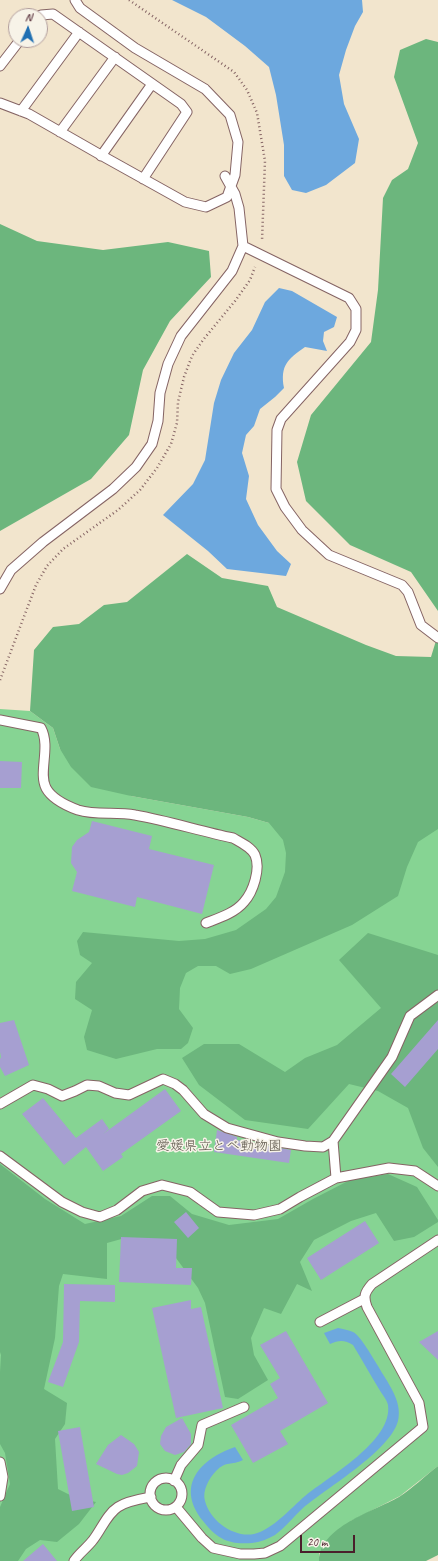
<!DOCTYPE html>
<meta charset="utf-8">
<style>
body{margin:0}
#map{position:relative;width:438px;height:1561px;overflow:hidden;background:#f2e5cd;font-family:Caveat,sans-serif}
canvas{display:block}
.north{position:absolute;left:8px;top:8px;width:40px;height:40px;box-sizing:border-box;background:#f7f3e8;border:1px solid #b29e9c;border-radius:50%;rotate:3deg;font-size:11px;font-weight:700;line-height:16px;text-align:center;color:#4a1f2b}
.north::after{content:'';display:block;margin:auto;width:14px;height:18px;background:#1f6fb2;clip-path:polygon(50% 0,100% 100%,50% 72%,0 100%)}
.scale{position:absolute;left:300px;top:1535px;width:55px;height:18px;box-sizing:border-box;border:2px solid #4a1f2b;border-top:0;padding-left:5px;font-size:12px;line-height:14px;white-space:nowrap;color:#4a1f2b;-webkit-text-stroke:3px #f7f3e8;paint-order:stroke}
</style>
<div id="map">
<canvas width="438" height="1561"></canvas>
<div class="north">N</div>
<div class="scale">20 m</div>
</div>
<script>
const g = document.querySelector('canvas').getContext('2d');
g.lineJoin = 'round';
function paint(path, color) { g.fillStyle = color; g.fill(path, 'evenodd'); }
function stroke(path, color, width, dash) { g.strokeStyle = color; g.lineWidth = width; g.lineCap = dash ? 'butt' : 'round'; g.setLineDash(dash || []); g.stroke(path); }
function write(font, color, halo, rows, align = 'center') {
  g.font = font + ' Caveat,"Klee One",sans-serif'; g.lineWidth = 3; g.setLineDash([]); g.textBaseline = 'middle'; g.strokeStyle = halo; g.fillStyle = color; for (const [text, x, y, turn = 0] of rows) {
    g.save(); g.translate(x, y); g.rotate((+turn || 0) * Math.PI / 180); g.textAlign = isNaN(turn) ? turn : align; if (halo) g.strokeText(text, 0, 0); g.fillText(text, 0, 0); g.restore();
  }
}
paint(new Path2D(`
 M0 709 30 711 53 728 60 749 131 796 248 817 269 823 438 826V1466L400 1496 351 1521 319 1553V1561H0Z`), '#86d493');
paint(new Path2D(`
 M426 39 438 42V611L411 572 350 545 306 501 297 462 311 415 371 342 378 290 383 198 392 180 408 169 418 143 394 77 400 50Z
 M0 224 37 241 103 250 168 242 209 251 211 277 170 321 143 370 129 435 91 479 0 531Z
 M187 554 222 578 268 586 277 607 366 645 396 656 431 657 438 634V829L418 842 407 867 398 896 352 925 251 969 230 974 216 966H198L186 973 180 988 179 1009 193 1028 188 1043 181 1049H157L116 1059 87 1050 84 1037 92 1010 75 999 76 982 92 963 80 955 77 941 83 932 179 941 205 939 236 930 266 909 276 897 285 872 286 853 283 840 269 823 248 817 131 796 91 787 71 767 60 749 53 728 30 711 34 650 53 627 79 624 104 605 127 602Z
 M368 933 438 955V1167L423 1148 408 1108 378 1091 349 1084 308 1129 245 1120 199 1085 182 1058 204 1044H239L285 1072 305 1058 337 1045 381 1008 339 960Z
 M0 1164 45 1199 85 1224 121 1216 152 1196H170L192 1214 229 1225 278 1219 313 1199 350 1180 388 1174 417 1187 438 1220V1222L414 1237 394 1241 376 1213 351 1221 314 1240 300 1262 312 1291 297 1284 281 1314 264 1308 251 1338 254 1355 268 1380 238 1399 225 1397 205 1303 198 1288 176 1258 125 1238 107 1243V1279L63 1274 59 1286 55 1338 44 1389 67 1403 65 1424 55 1439 58 1489 76 1498 96 1502 79 1524 57 1542 40 1540 26 1549 18 1561H0V1507L10 1484 5 1453 0 1444V1372L1 1355 0 1352Z
 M438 1466V1555L426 1561H319C319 1527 374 1511 399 1497 413 1488 425 1476 438 1466Z`), '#6cb67d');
paint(new Path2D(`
 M172 0H362L363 12 355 26 346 50 339 75 344 104 359 139 355 163 326 185 306 193 292 190 284 176V145L276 95 269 67 245 46 206 17Z
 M279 288 292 291 337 317 334 327 324 332 323 341 327 351 305 347C288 359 280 365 284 388L275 397 260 409 254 426 246 435 242 453 249 476 246 499 258 525 277 551 291 564 286 576 227 569 208 551 163 515 193 484 205 460 214 403 221 380 234 353 252 330 265 302Z
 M338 1328C343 1329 349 1330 353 1332 360 1335 373 1358 378 1366 387 1382 403 1401 398 1421 390 1451 328 1487 303 1508 294 1516 286 1527 275 1535 268 1539 260 1542 252 1543 229 1545 217 1539 203 1521 175 1486 200 1459 235 1447L243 1460C231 1466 227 1460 216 1471 209 1478 202 1491 205 1501 210 1521 234 1538 254 1534 272 1530 291 1508 305 1496 328 1477 393 1441 388 1405 387 1400 382 1394 379 1389 370 1374 362 1360 353 1345 345 1340 339 1340 330 1344L324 1333Z`), '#6da8de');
paint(new Path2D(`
 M0 761 22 762 21 788H0Z
 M92 821 152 836 149 849 214 865 202 914 137 897 135 907 72 891 77 872 71 863 72 847 77 840 89 832Z
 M14 1020 29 1065 5 1076 0 1067V1059L1 1057 0 1052V1023Z
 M438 1020V1049L405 1087 391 1074Z
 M165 1089 181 1111 121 1154 123 1157 103 1171 86 1147 64 1165 22 1114 43 1098 76 1138 102 1119 109 1129 103 1134Z
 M217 1130 237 1137V1140L291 1150 289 1163 214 1152Z
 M186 1212 199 1228 188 1238 174 1222Z
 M365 1221 379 1243 321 1280 307 1258Z
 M121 1237 177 1239 176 1268H192L191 1285 119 1282Z
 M64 1284 115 1285V1302L80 1301 79 1342 63 1387 48 1382 63 1342Z
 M191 1300V1309L201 1307 223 1408 176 1418 152 1308Z
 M286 1331 328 1403 280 1431 288 1444 253 1463 231 1425 278 1398 270 1384 280 1378 260 1345Z
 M438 1331V1360L419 1342Z
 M182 1418 191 1434V1444L184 1452 175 1455 165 1451 160 1444 161 1436 166 1427Z
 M80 1427 94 1507 72 1511 58 1431Z
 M121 1435 134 1444 139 1452 137 1466 128 1473 122 1475 117 1474 96 1464 108 1445Z
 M43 1544 57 1561H23Z`), '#a69fd1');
const service = new Path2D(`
 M40 16 41 15 53 14 181 104 187 112 143 179
 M0 66 20 40
 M0 103 29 114 106 158 185 202 206 207 227 197 235 175 238 142 230 115 205 89 135 48 80 8 75 0
 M21 111 79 32
 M60 132 115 57
 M101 156 152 84
 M243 246 349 298 356 309V330L350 342 281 419 277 430 276 489 285 507 302 530 329 555 402 585 408 592 421 625 438 638
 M0 589 11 570 43 542 113 489 136 467 152 444 158 421 160 393 168 364 181 336 232 271 243 246 239 208 235 194 225 176
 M0 720 41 728C51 747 38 772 46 788 52 799 67 806 78 810 97 816 116 811 135 815 168 821 200 831 233 838 240 842 251 847 255 855 261 869 253 892 244 902 235 913 219 918 206 923
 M0 1104 33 1085 48 1089 62 1096 75 1091 87 1085 99 1086 115 1093 129 1095 163 1079 175 1084 183 1090 204 1114 227 1128 278 1142 305 1146 323 1147 333 1141 392 1057 410 1016 438 995
 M333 1141 336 1178
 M0 1156 62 1202 82 1212 100 1217 117 1210 142 1191 162 1185 190 1192 218 1212 254 1215 280 1209 300 1197 336 1178 389 1168 415 1171 438 1186
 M320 1322 364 1299
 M0 1462 3 1477 0 1496
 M150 1494a16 16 0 1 1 32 0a16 16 0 1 1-32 0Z
 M174 1481 181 1465 198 1445 202 1425 244 1407
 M176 1507 202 1538 213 1548 240 1554H254L265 1553 280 1546 423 1427 419 1403 367 1307C363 1296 365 1292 372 1284L438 1240
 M74 1561C79 1553 87 1548 93 1540 101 1530 107 1514 118 1507 127 1501 140 1499 151 1497`);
stroke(service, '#856464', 11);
stroke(new Path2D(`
 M129 0 234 72 247 90 257 113 265 161 262 241
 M0 680 36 585 47 566 63 549 118 510 140 490 157 468 171 444 177 423 178 402 184 377 192 356 203 340 235 301 250 280 255 267`), '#856464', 2.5, [1, 3]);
stroke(service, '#fff', 9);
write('14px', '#5c554a', '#f7f3e8', [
 ["愛媛県立とべ動物園",219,1146]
]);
</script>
